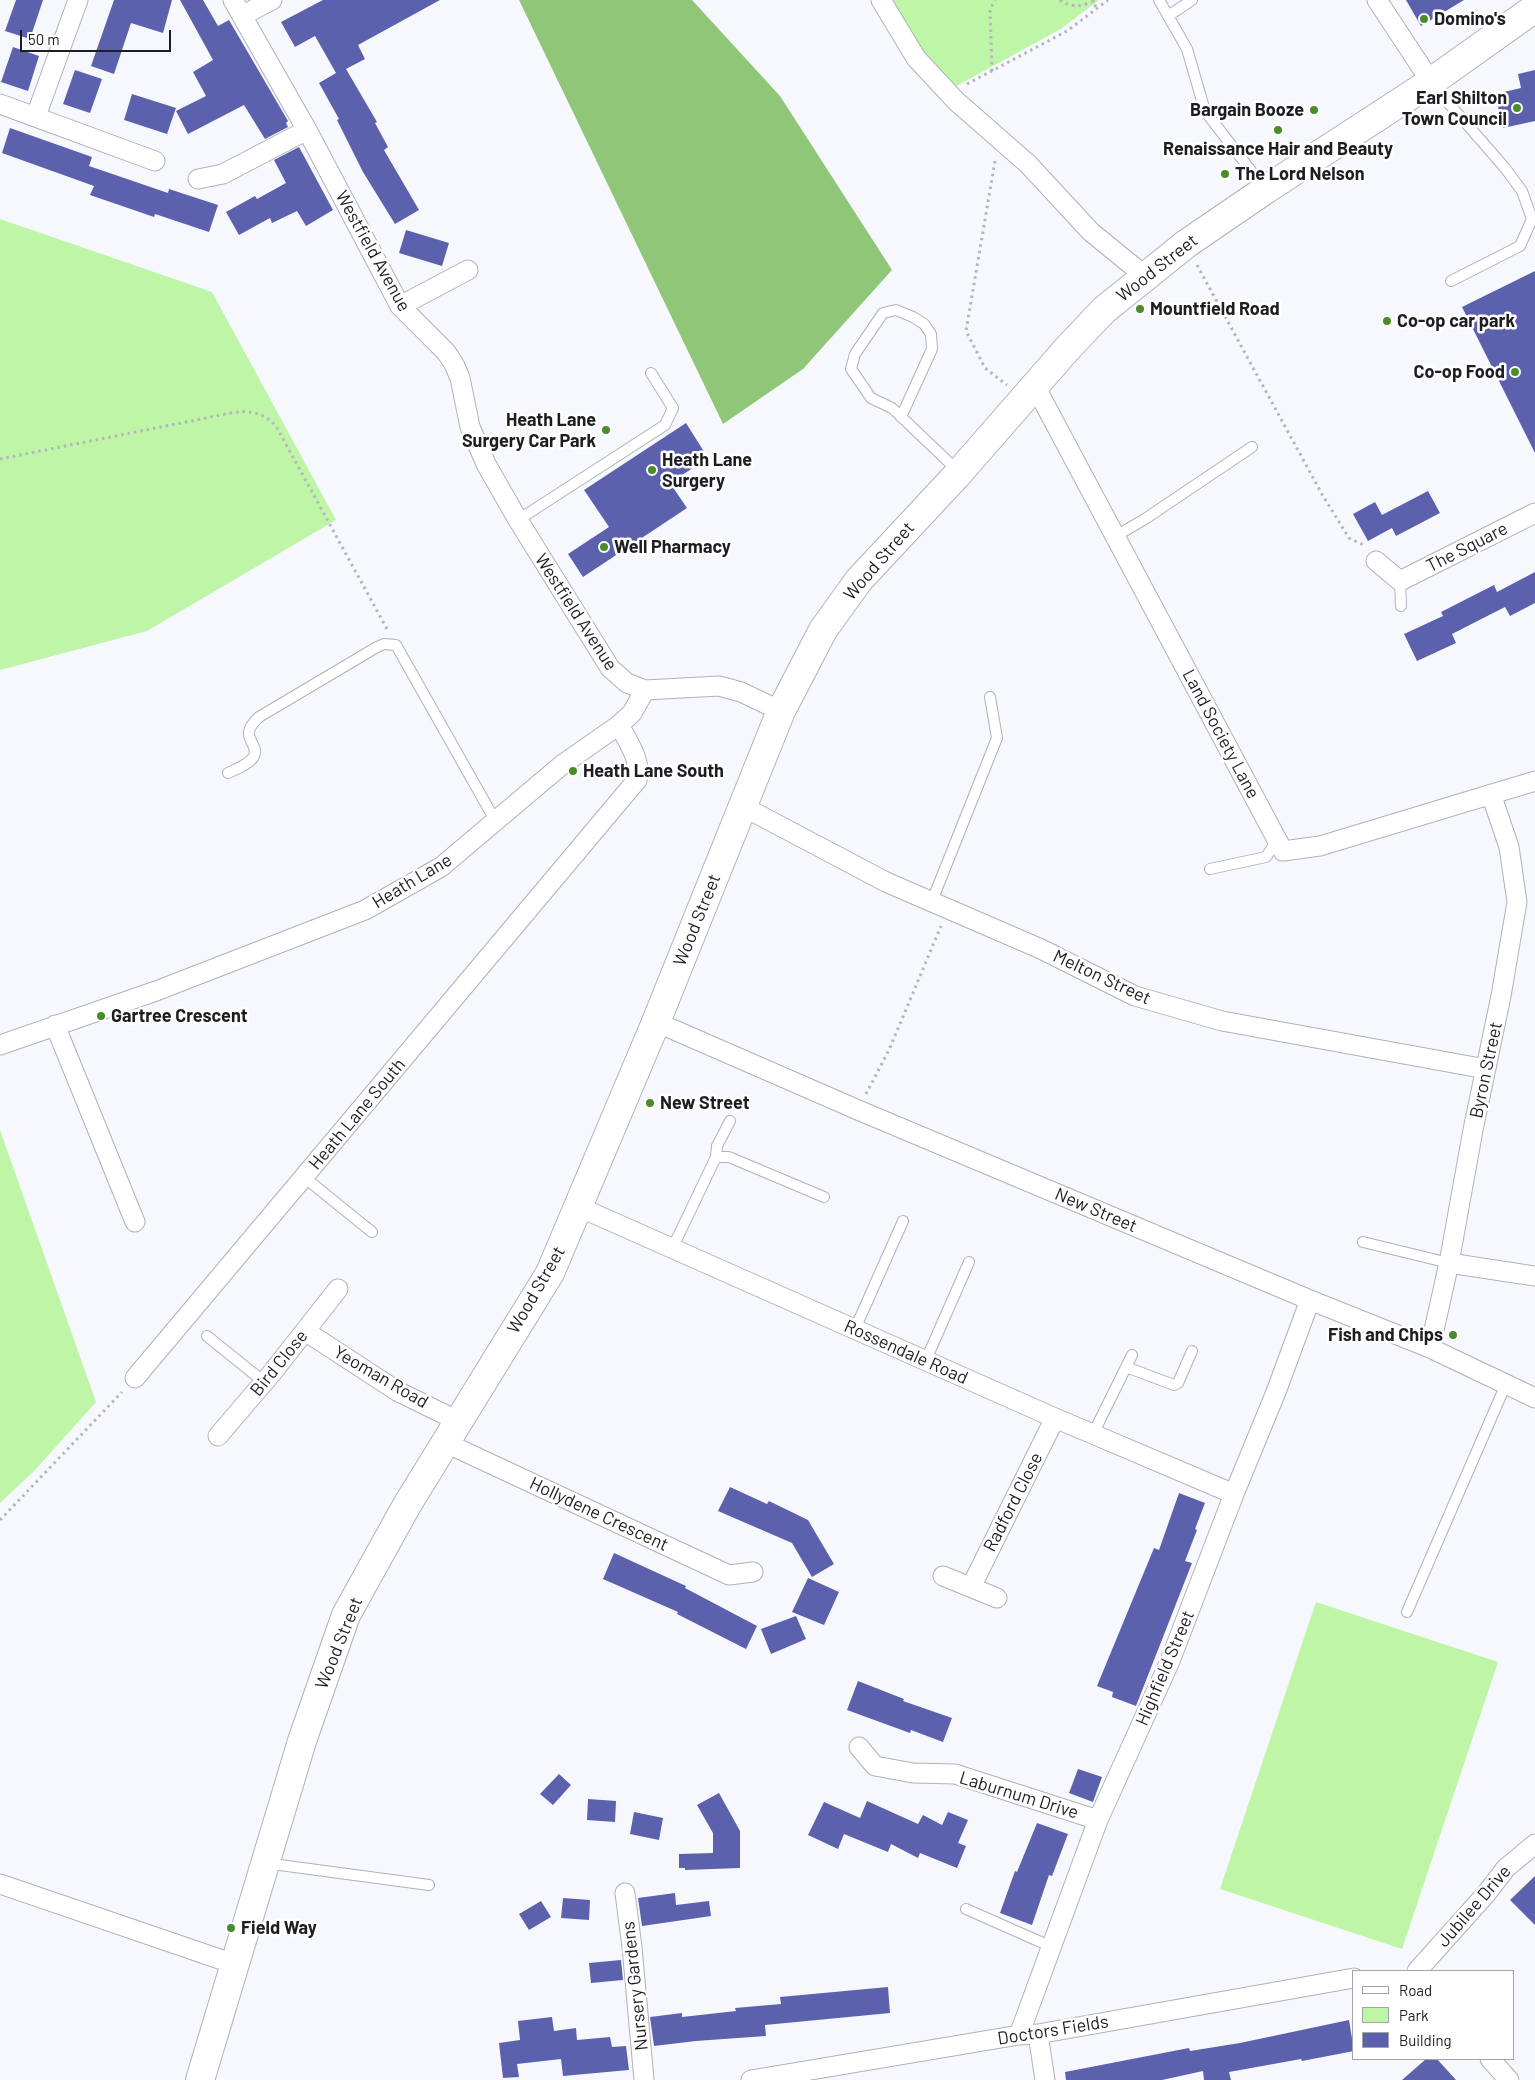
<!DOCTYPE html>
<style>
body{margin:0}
#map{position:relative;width:1535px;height:2080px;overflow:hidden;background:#f7f8fd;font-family:Barlow,sans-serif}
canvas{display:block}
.legend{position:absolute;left:1352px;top:1970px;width:162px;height:90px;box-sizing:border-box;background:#fff;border:1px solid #a5a5a7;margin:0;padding:6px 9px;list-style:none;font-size:15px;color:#1e1e22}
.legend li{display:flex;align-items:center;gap:10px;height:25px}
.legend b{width:25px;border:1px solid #a5a5a7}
.scale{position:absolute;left:20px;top:30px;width:151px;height:22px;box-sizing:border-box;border:2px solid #1e1e22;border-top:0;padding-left:6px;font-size:15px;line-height:18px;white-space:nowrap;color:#1e1e22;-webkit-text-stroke:4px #fff;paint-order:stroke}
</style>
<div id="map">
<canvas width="1535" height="2080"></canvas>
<ul class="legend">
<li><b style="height:6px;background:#fff"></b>Road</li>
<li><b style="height:14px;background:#bef5a7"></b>Park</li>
<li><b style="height:14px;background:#5c61ad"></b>Building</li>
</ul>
<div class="scale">50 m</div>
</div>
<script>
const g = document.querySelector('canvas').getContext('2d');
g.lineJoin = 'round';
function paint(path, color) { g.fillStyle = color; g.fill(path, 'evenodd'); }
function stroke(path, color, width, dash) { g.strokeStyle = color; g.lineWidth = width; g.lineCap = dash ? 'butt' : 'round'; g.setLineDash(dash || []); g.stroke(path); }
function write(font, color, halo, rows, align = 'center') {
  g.font = font + ' Barlow,sans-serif'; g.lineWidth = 5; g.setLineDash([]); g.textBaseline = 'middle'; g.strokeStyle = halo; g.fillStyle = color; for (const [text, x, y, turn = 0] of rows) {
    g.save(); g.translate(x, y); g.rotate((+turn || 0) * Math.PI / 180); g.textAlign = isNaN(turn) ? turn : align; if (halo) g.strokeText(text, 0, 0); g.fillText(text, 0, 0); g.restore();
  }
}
paint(new Path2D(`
 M886 0H1099L1061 29 949 90Z
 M0 219 212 292 336 520 147 631 0 670Z
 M0 1130 96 1402 35 1470 0 1503Z
 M1316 1602 1498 1662 1402 1949 1220 1889Z`), '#bef5a7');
paint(new Path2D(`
 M519 0H692L780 96 892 270 803 369 723 424Z`), '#90c678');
paint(new Path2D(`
 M16 0H43L30 39 5 31Z
 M114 0H172L163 33 131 23 114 74 91 66Z
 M180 0H203L218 26 229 20 288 121 286 123 288 127 265 139 244 105 188 134 176 111 206 96 193 72 213 60Z
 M323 0H440L358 45 365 59 346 69 377 122 375 123 388 147 384 150 419 210 395 224 363 172 337 120 339 119 319 83 336 73 315 36 295 47 281 22Z
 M1406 0H1464L1421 26Z
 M13 47 39 56 28 91 1 82Z
 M75 70 102 79 90 113 63 104Z
 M1535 70V121L1503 128 1495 94 1521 88 1518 74Z
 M132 94 176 108 167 134 124 120Z
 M10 128 92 157 89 166 168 193 169 189 218 205 209 232 155 214 154 217 90 195 94 186 2 153Z
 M299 147 333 210 306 226 297 211 272 223 270 218 239 235 226 212 255 196 257 199 286 183 274 160Z
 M406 230 449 243 442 266 399 253Z
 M1535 271V453L1462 307Z
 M686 423 708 458 670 483 687 508 583 577 568 554 609 527 584 490Z
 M1428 491 1440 513 1396 536 1392 528 1368 541 1353 514 1375 502 1382 515Z
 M1535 572V603L1510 616 1505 607 1452 634 1456 643 1417 661 1404 634 1443 616 1441 612 1494 585 1497 592Z
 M730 1487 767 1504 769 1501 808 1520 834 1564 812 1577 792 1543 718 1511Z
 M1179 1493 1205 1503 1195 1529 1197 1530 1185 1561 1192 1563 1136 1706 1112 1697 1113 1692 1097 1686 1154 1548 1159 1550Z
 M614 1553 686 1586 685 1588 757 1626 746 1649 677 1614 678 1612 603 1579Z
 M808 1578 839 1592 824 1625 792 1612Z
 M796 1616 806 1639 771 1654 761 1629Z
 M858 1681 904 1699 903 1701 952 1718 943 1742 911 1730 910 1733 847 1710Z
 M1078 1769 1102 1777 1093 1802 1069 1793Z
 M559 1774 571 1785 553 1805 540 1794Z
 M719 1793 740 1831V1868L685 1870V1868H679V1854L713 1853V1833L697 1805Z
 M588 1799 616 1801 615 1822 587 1820Z
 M867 1801 918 1824 923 1815 942 1825 948 1812 968 1820 958 1843 966 1846 957 1868 920 1853 918 1858 891 1844 888 1852 844 1834 838 1849 808 1835 824 1802 860 1818Z
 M634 1812 663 1818 659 1840 630 1834Z
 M1037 1823 1068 1834 1052 1876 1049 1875 1032 1925 1000 1913 1015 1871 1017 1872Z
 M1535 1876V1925L1510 1900Z
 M675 1893 676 1905 709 1901 711 1916 642 1926 638 1898Z
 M563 1898 590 1900 589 1920 561 1918Z
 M541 1901 551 1917 529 1930 519 1914Z
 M621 1960 623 1980 591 1983 589 1963Z
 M888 1987 890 2013 765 2025 766 2036 696 2041 654 2046 650 2017 682 2013V2017L736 2011 735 2008 781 2004 780 1997Z
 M552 2017 554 2031 576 2028 577 2040 610 2037 612 2047 626 2046 629 2070 563 2076 561 2059 517 2064 519 2077 503 2078 499 2043 520 2040 518 2021Z
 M1349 2020 1354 2051 1302 2061 1301 2059 1229 2072 1231 2080H1204L1203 2071 1162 2080H1066L1065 2072 1189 2048 1190 2051 1240 2043Z
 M1426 2059H1437L1456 2080H1402Z`), '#5c61ad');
const lane = new Path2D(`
 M1159 0 1187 49 1205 111 1265 189
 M1168 16 1192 0
 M1431 83 1505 168 1522 191 1532 219 1520 246 1451 281
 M901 417 932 349 931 334 924 324 913 317 896 310 883 313 855 354 851 369 871 398 892 408 958 471
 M518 520 665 425 673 408 651 373
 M1116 536 1145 519 1252 447
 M1400 581 1401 606
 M228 773C236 769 250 764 254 756 260 742 236 738 259 717L377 647 384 644 396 645 496 822
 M1210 869 1266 857 1277 840
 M932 901 997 738 990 697
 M716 1157 717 1146 730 1121
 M304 1177 372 1232
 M1363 1242 1449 1263
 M672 1249 716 1157H729L824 1197
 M855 1329 903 1221
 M207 1336 264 1382
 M926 1360 969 1262
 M1126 1367 1174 1385 1178 1383 1192 1351
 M1093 1434 1132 1355
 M1407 1612 1506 1384
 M265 1863 429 1885
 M966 1909 1052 1947`);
const street = new Path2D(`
 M233 0 307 130 400 306 446 352 454 364 460 378 470 427 486 464 518 520 610 668 627 683 645 690
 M881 0 916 58 956 101 1028 164 1091 232 1145 276
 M1377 0 1431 82
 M243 15 272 0
 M0 104 155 161
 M36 116 78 0
 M198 179 223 174 307 130
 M400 306 468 270
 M1035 386 1283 851 1320 846 1535 781
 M1376 561 1400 581 1535 513
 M744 807 886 882 1041 949 1135 996 1222 1021 1486 1069
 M656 1022 858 1110 1310 1300 1430 1348 1535 1398
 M55 1025 135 1222
 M0 1045 156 991 365 910 441 867 563 764 619 725 632 713 645 690 719 686 741 692 781 711
 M579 1207 1055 1418 1234 1494
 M1449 1263 1535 1276
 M305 1331 397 1391 458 1421
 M1430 1348 1449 1263 1473 1130 1501 996 1517 902 1509 847 1491 794
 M135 1378 637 780C642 761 628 742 619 725
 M218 1436 271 1374 338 1289
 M446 1443 729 1575 753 1572
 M943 1576 997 1598
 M971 1587 1055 1418
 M859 1747 875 1766 913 1773 955 1774 1098 1820
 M0 1884 234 1964
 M625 1893 632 1947 644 2080
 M1417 1971 1486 1894 1506 1868 1535 1844
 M1038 2034 1045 2080
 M1019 2035 1098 1820 1170 1661 1234 1494 1276 1392 1310 1300
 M1490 2059 1509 2080
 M751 2080 1019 2035 1038 2034 1354 1978`);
const secondary = new Path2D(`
 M200 2080 302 1741 346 1615 407 1505 550 1273 656 1022 781 711 823 630 859 580 957 475 1067 349 1104 310 1186 244 1265 190 1431 82 1535 8`);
stroke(lane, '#b0b1ba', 12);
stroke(street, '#b0b1ba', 21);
stroke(secondary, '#b0b1ba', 30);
stroke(new Path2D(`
 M1060 0C1070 8 1082 6 1092 2
 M1094 0 1092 2 1097 8
 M992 71 990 9 995 0
 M967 84 1067 31 1108 0
 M995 161 966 331 985 368 1007 385
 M1197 265 1323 496 1349 538 1366 546
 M0 459 231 413C249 410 263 412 276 426L387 629
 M866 1094 889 1050 941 926
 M0 1520 122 1392`), '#b5b5ba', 3, [2.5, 4]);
stroke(lane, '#fff', 10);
stroke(street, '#fff', 19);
stroke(secondary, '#fff', 28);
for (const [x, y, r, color] of [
 [1424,19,5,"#4c8b2b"],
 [1517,108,5,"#4c8b2b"],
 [1314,110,5,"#4c8b2b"],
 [1278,130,5,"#4c8b2b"],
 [1225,174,5,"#4c8b2b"],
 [1140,309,5,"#4c8b2b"],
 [1387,321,5,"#4c8b2b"],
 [1515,372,5,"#4c8b2b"],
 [606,430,5,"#4c8b2b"],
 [652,470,5,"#4c8b2b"],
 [604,547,5,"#4c8b2b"],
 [573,771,5,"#4c8b2b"],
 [101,1016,5,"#4c8b2b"],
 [650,1103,5,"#4c8b2b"],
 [1453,1335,5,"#4c8b2b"],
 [231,1928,5,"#4c8b2b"]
]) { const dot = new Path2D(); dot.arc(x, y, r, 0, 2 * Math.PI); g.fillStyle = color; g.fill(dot); stroke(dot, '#fff', 2); }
write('bold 18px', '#1e1e22', '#fff', [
 ["Domino's",1434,19],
 ["Earl Shilton",1507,98,"right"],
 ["Town Council",1507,119,"right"],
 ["Bargain Booze",1304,110,"right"],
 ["Renaissance Hair and Beauty",1278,149,"center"],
 ["The Lord Nelson",1235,174],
 ["Mountfield Road",1150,309],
 ["Co-op car park",1397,321],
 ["Co-op Food",1505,372,"right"],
 ["Heath Lane",596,420,"right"],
 ["Surgery Car Park",596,441,"right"],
 ["Heath Lane",662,460],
 ["Surgery",662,481],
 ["Well Pharmacy",614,547],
 ["Heath Lane South",583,771],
 ["Gartree Crescent",111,1016],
 ["New Street",660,1103],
 ["Fish and Chips",1443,1335,"right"],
 ["Field Way",241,1928]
], 'left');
write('18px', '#1e1e22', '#fff', [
 ["Westfield Avenue",373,251,61],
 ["Wood Street",1157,268,-38],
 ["The Square",1467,547,-27],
 ["Wood Street",879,561,-49],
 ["Westfield Avenue",576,612,57],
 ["Land Society Lane",1221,734,62],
 ["Heath Lane",412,881,-31],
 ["Wood Street",697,920,-68],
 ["Melton Street",1102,977,25],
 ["Byron Street",1486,1070,-78],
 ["Heath Lane South",357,1114,-50],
 ["New Street",1096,1210,23],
 ["Wood Street",536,1290,-60],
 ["Rossendale Road",906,1352,24],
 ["Bird Close",279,1363,-51],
 ["Yeoman Road",381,1377,30],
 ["Radford Close",1013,1502,-63],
 ["Hollydene Crescent",599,1514,25],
 ["Wood Street",339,1643,-68],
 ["Highfield Street",1165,1668,-67],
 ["Laburnum Drive",1019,1795,17],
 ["Jubilee Drive",1474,1906,-49],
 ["Nursery Gardens",635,1986,-96],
 ["Doctors Fields",1053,2030,-9]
]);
</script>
